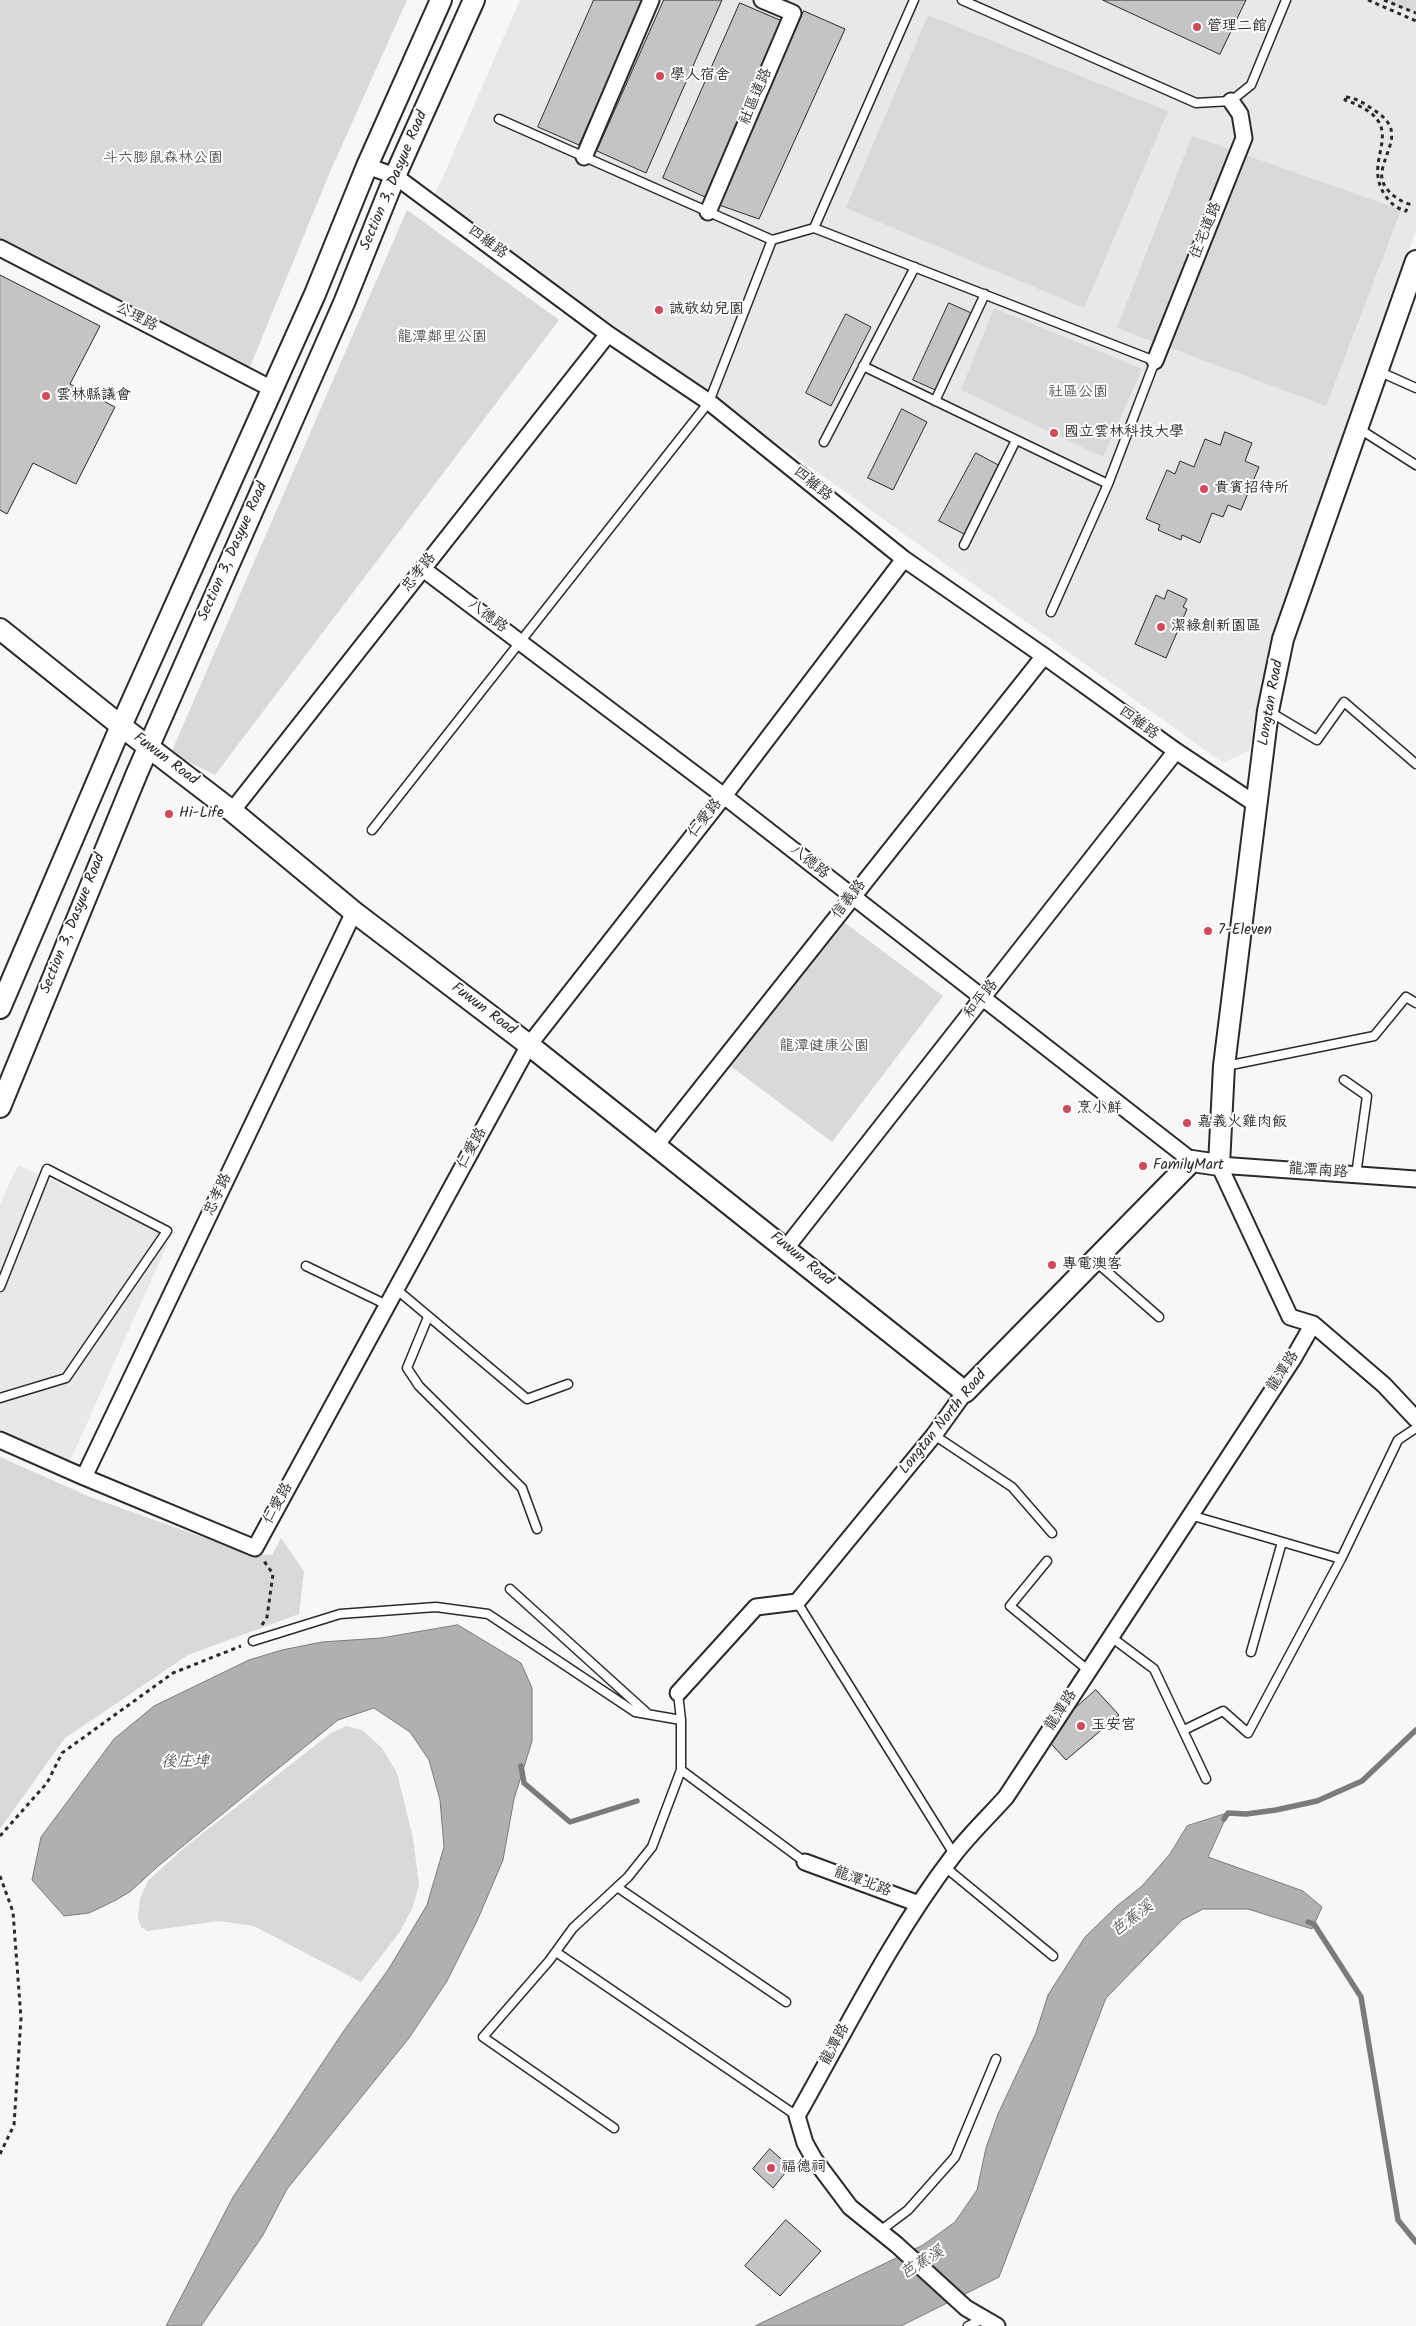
<!DOCTYPE html>
<meta charset="utf-8">
<style>
body{margin:0}
canvas{display:block;background:#f7f7f7}
</style>
<canvas width="1416" height="2326"></canvas>
<script>
const g = document.querySelector('canvas').getContext('2d');
g.lineJoin = 'round';
function paint(path, color) { g.fillStyle = color; g.fill(path, 'evenodd'); }
function stroke(path, color, width, dash) { g.strokeStyle = color; g.lineWidth = width; g.lineCap = dash ? 'butt' : 'round'; g.setLineDash(dash || []); g.stroke(path); }
function write(font, color, halo, rows, align = 'center') {
  g.font = font + ' Kalam,"LXGW WenKai TC",sans-serif'; g.lineWidth = 4; g.setLineDash([]); g.textBaseline = 'middle'; g.strokeStyle = halo; g.fillStyle = color; for (const [text, x, y, turn = 0] of rows) {
    g.save(); g.translate(x, y); g.rotate((+turn || 0) * Math.PI / 180); g.textAlign = isNaN(turn) ? turn : align; if (halo) g.strokeText(text, 0, 0); g.fillText(text, 0, 0); g.restore();
  }
}
paint(new Path2D(`
 M520 0H1416V230L1276 636 1250 750 1223 763 434 197Z
 M18 1165 172 1234 70 1461 0 1429V1204Z`), '#e8e8e8');
paint(new Path2D(`
 M0 0H407L330 172 243 384 0 253Z
 M1384 0H1416V13Z
 M928 15 1168 111 1084 308 846 208Z
 M1192 136 1401 210 1326 406 1117 328Z
 M407 210 559 320 215 775 171 753Z
 M994 308 1142 369 1103 457 961 390Z
 M841 920 943 996 832 1142 729 1065Z
 M0 1457 90 1497 250 1554 272 1555 281 1538 304 1571 299 1614 188 1655 65 1738 0 1829Z
 M346 1726 362 1730 382 1748 397 1773 413 1838 419 1884 413 1907 399 1933 361 1982 254 1926 219 1921 147 1931 141 1927 138 1917 140 1899 148 1881 184 1848 331 1733Z`), '#d9d9d9');
const water = new Path2D(`
 M458 1625 521 1663 532 1688V1741L514 1799 503 1860 477 1921 447 1981 409 2038 287 2189 263 2235 201 2326H166L233 2197 343 2032 388 1970 427 1905 444 1847 440 1800 429 1760 410 1732 374 1708 338 1720 157 1867 131 1891 116 1900 89 1913 64 1916 32 1880 41 1837 114 1739 154 1706 249 1660 282 1650 322 1642 381 1638Z
 M1228 1813 1208 1857 1303 1891 1322 1907 1312 1929 1248 1909H1203L1182 1920 1106 1998 999 2277 901 2326H755L923 2245 955 2222 977 2190 986 2148 998 2114 1036 2033 1048 1995 1085 1937 1117 1906 1142 1886 1170 1854 1187 1826Z`);
paint(water, '#b0b0b0');
stroke(water, '#7b7b7b', 1);
stroke(new Path2D(`
 M521 1766 524 1783 570 1822 637 1801
 M1224 1819 1228 1813 1246 1814 1276 1810 1317 1801 1362 1781 1416 1730
 M1308 1922 1314 1924 1361 1997 1398 2220 1416 2242`), '#7b7b7b', 5.5);
const building = new Path2D(`
 M594 0H643L579 145 538 127Z
 M664 0H722L646 173 597 151Z
 M1103 0H1246L1220 54Z
 M740 3 782 21 705 197 663 178Z
 M804 11 845 29 759 219 719 205Z
 M0 275 100 326 70 384 115 407 76 484 33 463 7 514 0 510Z
 M949 303 978 316 942 393 913 380Z
 M846 314 871 327 831 406 806 393Z
 M902 409 927 422 893 490 868 478Z
 M1225 432 1252 443 1245 461 1259 467 1241 510 1228 505 1223 517 1212 513 1200 543 1182 535 1181 540 1158 530 1160 525 1146 519 1167 470 1175 474 1180 461 1194 467 1205 439 1220 445Z
 M976 453 1002 467 966 535 939 521Z
 M1168 590 1187 599 1183 607 1187 609 1166 658 1135 644 1156 595 1164 599Z
 M1096 1690 1119 1715 1066 1760 1044 1736Z
 M770 2149 790 2167 773 2188 753 2169Z
 M786 2220 821 2251 780 2296 745 2266Z`);
paint(building, '#c4c4c4');
stroke(building, '#2b2b2b', 1);
const service = new Path2D(`
 M962 0 1196 103 1231 101 1251 85 1286 0
 M499 119 772 240
 M814 228 1155 361 1108 484 1051 612
 M863 366 1108 484
 M1378 371 1416 388
 M935 401 985 294
 M1358 428 1416 465
 M824 442 915 267
 M964 545 1016 440
 M1270 712 1317 740 1344 702 1416 764
 M372 830 709 402 772 240 814 228 914 0
 M1226 1066 1374 1036 1406 997 1416 1003
 M1344 1080 1367 1096 1356 1175
 M1095 1261 1159 1317
 M306 1266 387 1305
 M0 1287 47 1169 167 1231 66 1378 0 1398
 M396 1289 527 1399 568 1384
 M428 1317 407 1368 419 1386 522 1488 537 1529
 M934 1435 1012 1487 1052 1533
 M1190 1515 1341 1559
 M1047 1561 1010 1606 1089 1671
 M510 1589 647 1713
 M797 1602 954 1854
 M1111 1637 1154 1669 1206 1779
 M253 1641 340 1614 436 1607 488 1614 635 1712 681 1720
 M1251 1652 1282 1542
 M1184 1730 1223 1711 1248 1733 1341 1559 1398 1440 1416 1428
 M681 1770 805 1862
 M945 1867 1053 1956
 M617 1887 786 2002
 M556 1952 797 2116
 M614 2128 483 2037 549 1961 573 1928 628 1877 652 1847 681 1770V1720L678 1693
 M880 2231 908 2210 955 2157 996 2059
 M968 2326 984 2319`);
const minor = new Path2D(`
 M584 157 651 0
 M367 166 395 176 608 334 709 402 904 559 1044 656 1176 751 1257 805
 M708 212 793 13 762 0
 M0 248 272 389
 M1155 361 1244 138 1240 114 1231 101
 M423 569 724 796 1192 1161
 M232 811 608 334
 M656 1145 1044 656
 M786 1248 1176 751
 M1313 1324 1384 1385 1416 1419
 M0 1440 84 1477 255 1548 529 1045 724 796 904 559
 M84 1477 354 912
 M678 1693 756 1607 797 1602 934 1435 965 1392
 M805 1862 919 1904
 M997 2326 966 2308 897 2245 850 2207 814 2159 805 2143 797 2116C847 2028 892 1936 953 1856 969 1835 989 1816 1006 1797L1293 1359 1313 1324 1290 1317 1219 1165 1416 1179`);
const tertiary = new Path2D(`
 M0 629 121 726 232 811 354 912 529 1045 965 1392 1192 1161 1219 1165 1224 1066 1268 711 1283 639 1416 261
 M0 1008 121 726 315 294 367 166 441 0
 M0 1107 137 773 344 303 395 176 474 0`);
stroke(service, '#2b2b2b', 11);
stroke(minor, '#2b2b2b', 19);
stroke(tertiary, '#2b2b2b', 24);
stroke(new Path2D(`
 M1368 0 1416 21
 M1384 0 1416 13
 M1346 97C1357 98 1365 104 1374 110 1405 130 1387 146 1382 171 1379 187 1396 200 1409 204L1406 211C1396 208 1391 204 1385 195 1359 157 1416 125 1345 100Z
 M262 1625 267 1617 273 1574 264 1561
 M0 1836 47 1783 62 1753 173 1673 241 1646
 M0 1876 13 1912 21 2018 14 2125 0 2154`), '#2b2b2b', 3, [4, 4]);
stroke(service, '#fff', 8);
stroke(minor, '#fff', 15);
stroke(tertiary, '#fff', 20);
for (const [x, y, r, color] of [
 [1197,27,5,"#d1495b"],
 [660,76,5,"#d1495b"],
 [659,310,5,"#d1495b"],
 [46,396,5,"#d1495b"],
 [1054,433,5,"#d1495b"],
 [1204,489,5,"#d1495b"],
 [1161,627,5,"#d1495b"],
 [169,814,5,"#d1495b"],
 [1208,931,5,"#d1495b"],
 [1067,1109,5,"#d1495b"],
 [1187,1123,5,"#d1495b"],
 [1143,1166,5,"#d1495b"],
 [1052,1265,5,"#d1495b"],
 [1081,1726,5,"#d1495b"],
 [771,2168,5,"#d1495b"]
]) { const dot = new Path2D(); dot.arc(x, y, r, 0, 2 * Math.PI); g.fillStyle = color; g.fill(dot); stroke(dot, '#fff', 2); }
write('15px', '#2b2b2b', '#fff', [
 ["管理二館",1207,27],
 ["學人宿舍",670,76],
 ["誠敬幼兒園",669,310],
 ["雲林縣議會",56,396],
 ["國立雲林科技大學",1064,433],
 ["貴賓招待所",1214,489],
 ["潔綠創新園區",1171,627],
 ["Hi-Life",179,814],
 ["7-Eleven",1218,931],
 ["烹小鮮",1077,1109],
 ["嘉義火雞肉飯",1197,1123],
 ["FamilyMart",1153,1166],
 ["專電澳客",1062,1265],
 ["玉安宮",1091,1726],
 ["福德祠",781,2168]
], 'left');
write('15px', '#2b2b2b', '#fff', [
 ["社區道路",757,97,-67],
 ["Section 3, Dasyue Road",395,181,-67],
 ["住宅道路",1207,231,-68],
 ["四維路",487,243,37],
 ["公理路",136,318,27],
 ["四維路",812,485,39],
 ["Section 3, Dasyue Road",234,552,-66],
 ["忠孝路",420,573,-52],
 ["八德路",487,617,37],
 ["Longtan Road",1272,703,-80],
 ["四維路",1138,724,36],
 ["Fuwun Road",165,760,37],
 ["仁愛路",706,819,-52],
 ["八德路",809,863,38],
 ["信義路",850,900,-52],
 ["Section 3, Dasyue Road",74,924,-68],
 ["和平路",982,1000,-52],
 ["Fuwun Road",483,1010,37],
 ["仁愛路",473,1149,-61],
 ["龍潭南路",1318,1172,4],
 ["忠孝路",219,1195,-65],
 ["Fuwun Road",801,1260,39],
 ["龍潭路",1284,1372,-57],
 ["Longtan North Road",944,1423,-51],
 ["仁愛路",279,1504,-61],
 ["龍潭路",1062,1711,-57],
 ["龍潭北路",862,1883,20],
 ["龍潭路",836,2045,-62]
]);
write('15px', '#565656', '#fff', [
 ["斗六膨鼠森林公園",163,159],
 ["龍潭鄰里公園",442,338],
 ["社區公園",1078,393],
 ["龍潭健康公園",824,1047]
]);
write('italic 16px', '#5a5a5a', '#fff', [
 ["後庄埤",185,1763],
 ["芭蕉溪",1133,1920,-37],
 ["芭蕉溪",923,2264,-32]
]);
</script>
